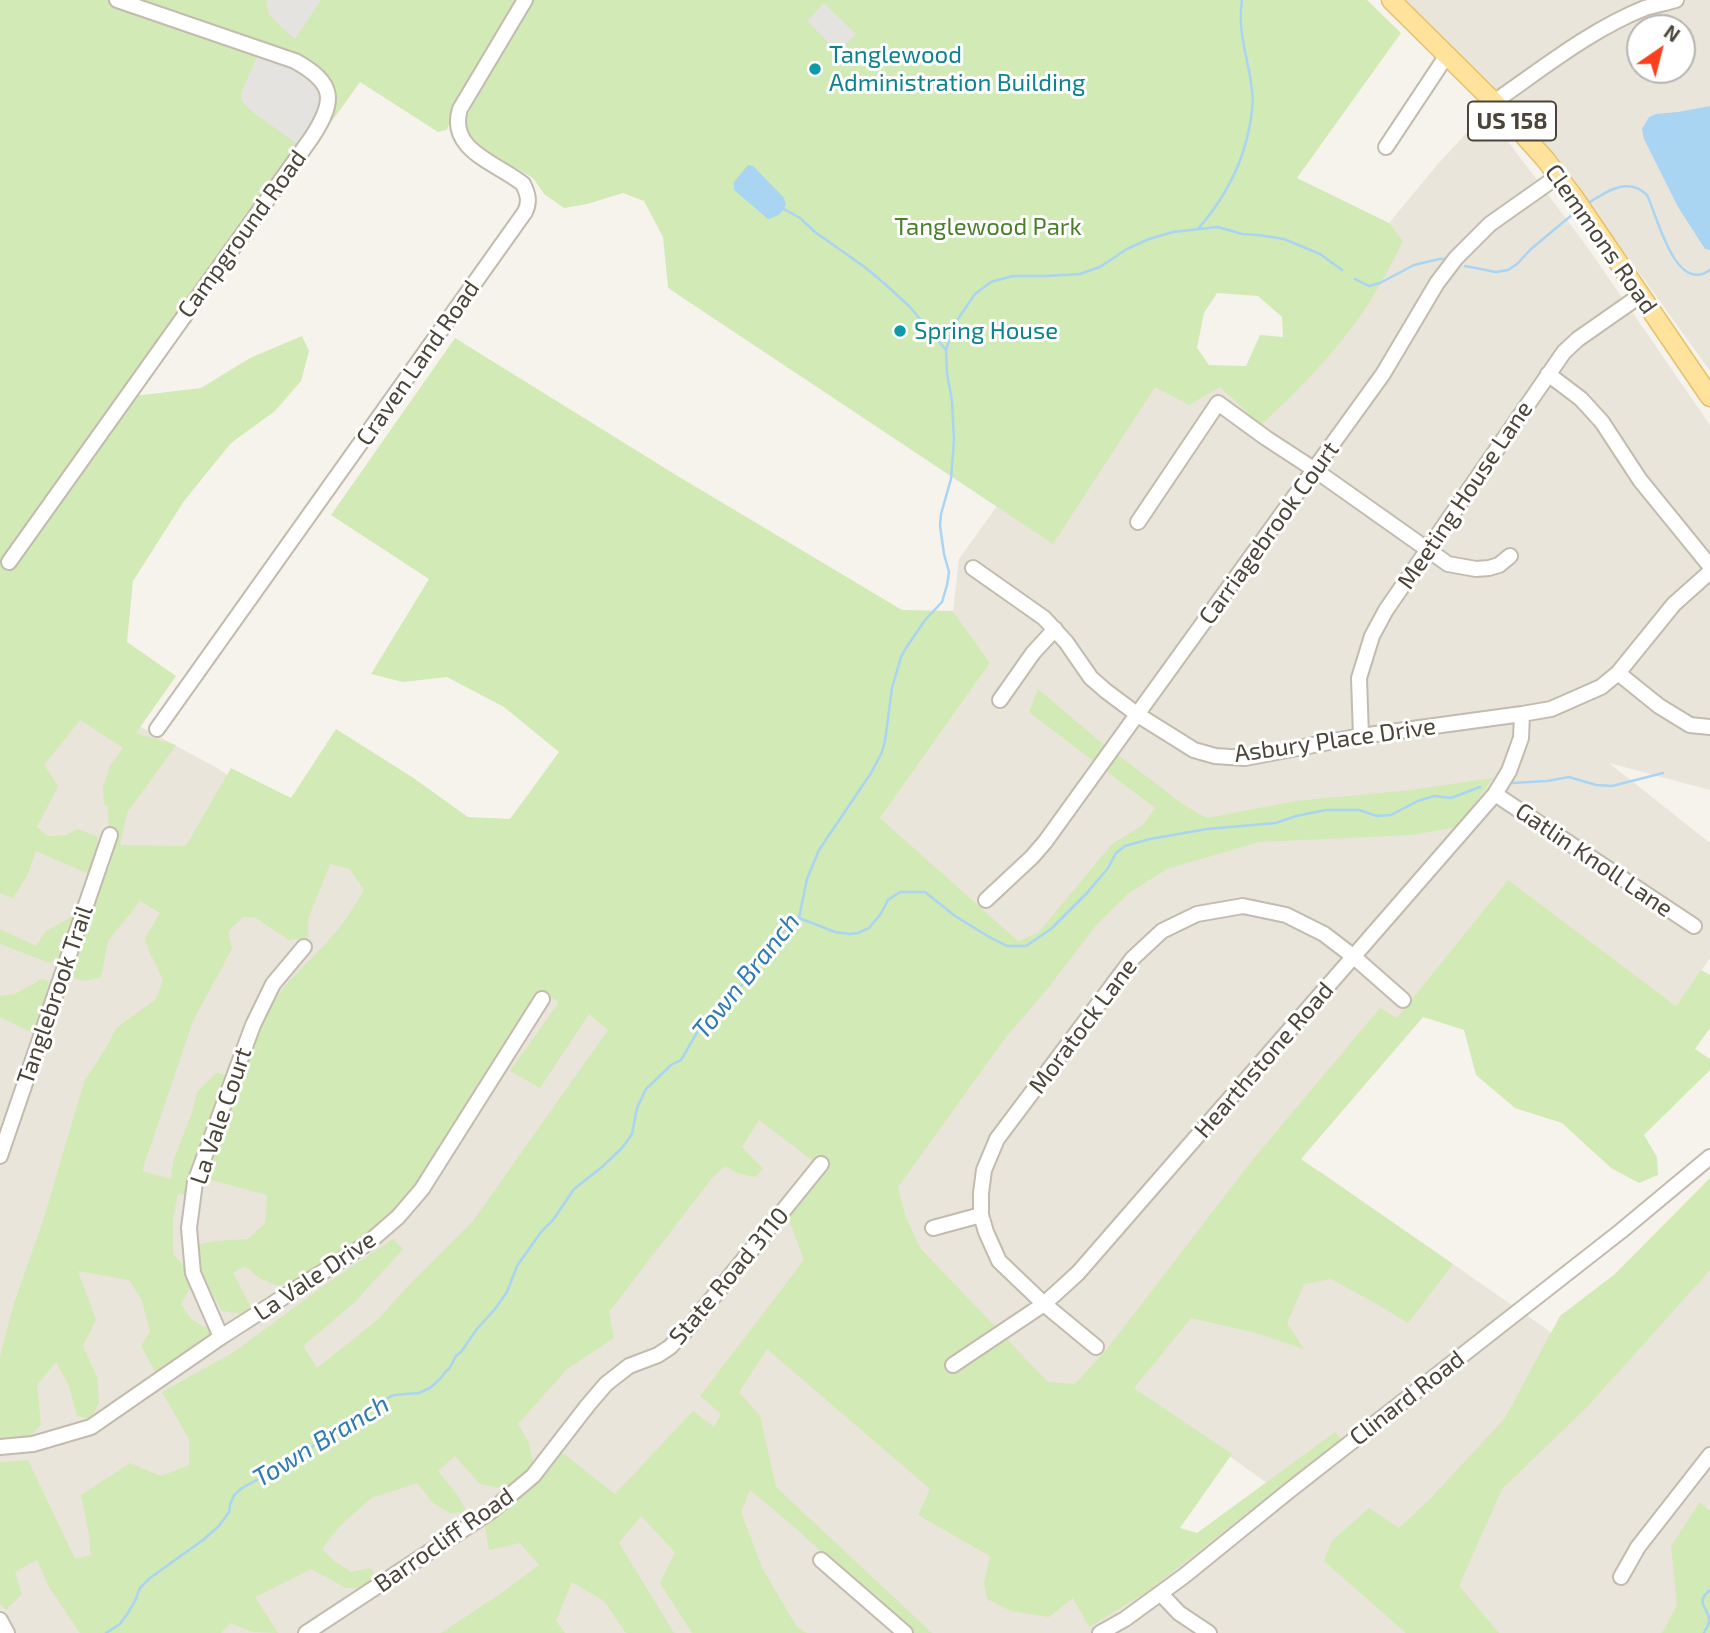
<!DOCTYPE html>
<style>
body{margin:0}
#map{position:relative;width:1710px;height:1633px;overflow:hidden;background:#f6f3ec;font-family:"Exo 2",sans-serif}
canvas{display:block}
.north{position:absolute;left:1626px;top:14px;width:70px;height:70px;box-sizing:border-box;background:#fff;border:2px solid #b7b4b0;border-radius:50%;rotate:35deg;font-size:19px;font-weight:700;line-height:28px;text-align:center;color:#4b4439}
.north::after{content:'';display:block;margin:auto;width:24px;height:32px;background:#fc3f1d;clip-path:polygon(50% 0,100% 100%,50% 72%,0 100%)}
</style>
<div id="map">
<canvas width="1710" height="1633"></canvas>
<div class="north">N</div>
</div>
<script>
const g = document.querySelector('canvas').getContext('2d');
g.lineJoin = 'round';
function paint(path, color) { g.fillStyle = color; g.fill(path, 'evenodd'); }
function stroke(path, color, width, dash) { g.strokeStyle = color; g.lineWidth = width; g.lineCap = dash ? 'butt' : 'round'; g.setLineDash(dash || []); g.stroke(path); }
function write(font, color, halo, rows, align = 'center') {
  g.font = font + ' "Exo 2",sans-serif'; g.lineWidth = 6; g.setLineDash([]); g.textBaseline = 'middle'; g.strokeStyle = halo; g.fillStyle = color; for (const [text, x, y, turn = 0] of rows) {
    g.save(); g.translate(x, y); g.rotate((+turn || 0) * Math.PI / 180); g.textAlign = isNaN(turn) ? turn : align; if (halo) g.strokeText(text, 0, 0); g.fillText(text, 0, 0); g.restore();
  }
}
paint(new Path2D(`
 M1401 0H1710V371L1563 167ZM1640 28H1682V70H1640Z
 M1486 112 1588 248 1710 425V790L1609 763 1710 843V958L1676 1006 1527 897 1264 1201 1319 1171 1545 1328 1603 1373 1710 1248V1633H0V840L84 696 217 768 488 942 875 825 990 663 953 611 959 559 997 506 1053 543 1143 381 1259 388 1303 350 1389 223 1437 165ZM1113 1373 1271 1486 1109 1610Z`), '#eae5da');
paint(new Path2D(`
 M0 0H522L452 115 447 130 438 132 360 82 134 396 201 388 250 358 302 336 309 351 301 381 275 411 231 443 184 501 133 581 127 642 176 676 136 733 176 745 127 813 120 845 186 846 231 768 291 798 336 729 412 777 468 817 510 819 559 752 504 707 447 677 403 682 371 674 429 579 331 515 455 338 676 475 902 610 953 611 990 663 880 818 1018 941 1038 933 1112 844 1143 825 1155 808 1029 712 1038 689 1097 739 1184 805 1207 818 1296 801 1410 790 1493 778 1457 827 1412 835 1259 842 1167 869 1129 893 1098 923 1048 988 1006 1037 898 1187 905 1215 920 1248 1048 1382 1075 1384 1107 1349 1250 1163 1380 1008 1397 1018 1508 880 1676 1006 1701 970 1710 975V1028L1695 1049 1710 1059V1070L1644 1135 1657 1157 1658 1175 1639 1183 1611 1168 1562 1123 1515 1108 1476 1075 1464 1030 1423 1017 1301 1159 1453 1264 1408 1323 1375 1303 1331 1279 1304 1284 1287 1323 1304 1349 1256 1333 1191 1318 1134 1388 1232 1454 1180 1528 1197 1533 1335 1432 1341 1439 1147 1592 1089 1627 1073 1598 1049 1617 1011 1611 987 1599 984 1583 990 1556 918 1515 930 1489 767 1349 739 1392 760 1416 776 1487 932 1633H910L792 1525 750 1490 741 1512 762 1568 797 1627 807 1633H692L660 1583 675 1552 641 1516 619 1543 674 1633H626L604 1601 572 1582 556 1621 565 1633H441L503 1592 539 1565 520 1543 489 1550 485 1527 560 1451 615 1494 693 1411 714 1427 721 1414 700 1396 804 1260 788 1217 826 1171 759 1120 742 1147 763 1168 756 1177 740 1174 725 1166 712 1178 609 1312 614 1338 567 1369 518 1424 529 1443 534 1468 503 1489 480 1484 455 1456 438 1471 458 1496 467 1512 450 1513 433 1503 417 1483 371 1498 339 1527 322 1549 333 1560 351 1572 370 1568 375 1574 365 1588H346L311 1569 255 1597 278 1633 253 1632 230 1623 221 1633H80L49 1587 37 1560 15 1572 22 1594 6 1610 0 1604V1462L28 1460 75 1559 91 1555 89 1535 81 1495 130 1463 161 1476 189 1465V1439L162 1392 234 1352 326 1284 393 1239 403 1249 354 1303 303 1346 317 1368 377 1320 412 1282 473 1221 608 1030 589 1014 540 1088 510 1071 559 1002 542 992 432 1166 393 1213 363 1239 295 1282 278 1286 259 1278 245 1266 233 1273 251 1307 242 1314 222 1311 202 1275 195 1245 215 1241 248 1239 265 1223 267 1195 207 1179C226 1123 240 1064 268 1012 282 984 306 965 327 942 342 926 353 909 364 890L350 869 330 864 308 919V938L289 940 254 917H243L228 932 232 949 193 1021 142 1171 171 1179 173 1162 191 1115 198 1091 216 1073 229 1075 190 1195 178 1194 173 1218V1254L188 1270 191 1287 181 1304 191 1319 213 1332 189 1356 158 1376 141 1346 150 1331 142 1301 129 1280 78 1271 96 1320 83 1346 97 1377 99 1403 91 1419 77 1416 69 1386 56 1362 37 1385 41 1425 24 1442 0 1441V1356L14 1303 43 1221 84 1082 107 1046 116 1028 155 1000 163 981C158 965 148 954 145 938L160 913 140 901 108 941 101 977 85 981 69 977 92 899 110 866 108 807 104 804 103 787 110 766 123 748 80 720 44 765 58 786 37 827 48 836 66 835 78 829 98 837 96 852 89 874 36 851 28 874 13 898 0 893Z
 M532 0H1367L1401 33 1297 178 1389 223 1403 241C1393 260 1383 280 1372 298 1342 346 1302 387 1261 425L1220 387 1189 405 1155 387 1053 544 671 290 668 287 663 237 644 201 623 193 587 204 564 208 544 194 533 178 470 141 464 132 466 120 477 93ZM1217 293 1258 296 1282 317 1283 337 1260 335 1246 366 1209 365 1197 348 1204 313Z
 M75 915 70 935 61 955 50 963 0 944V929L36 946 46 931Z
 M42 979 54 984 33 1033 0 1017V996L15 994Z
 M1710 1178V1270L1588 1406 1502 1489 1459 1586 1499 1633H1406L1324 1561 1332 1541 1369 1508 1399 1528 1430 1499 1505 1418 1560 1316 1615 1274Z
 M1700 1502 1710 1511V1633H1662L1677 1605 1671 1546Z`), '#d2eab5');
paint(new Path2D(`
 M268 0H321L295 39 278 24 269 14 266 3Z
 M824 3 856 34 838 52 807 21Z
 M260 50 295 61 328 94 304 149 251 111 241 100V93Z`), '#e5e3e0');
paint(new Path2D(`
 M1710 106V250L1705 249 1678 207 1644 139 1642 129 1649 117 1656 114 1678 112Z
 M748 165 753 166 784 198 786 204C783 213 777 217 768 219L734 190V182Z`), '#a9d4f2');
stroke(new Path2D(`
 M1587 204C1605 192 1628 176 1647 195 1657 215 1675 295 1710 270
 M784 209 800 218 815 232 866 268 885 284 909 306 946 350
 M1198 229C1225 198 1243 165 1250 124 1252 113 1254 102 1252 91 1249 58 1237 35 1242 0
 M1465 266 1496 272 1508 270 1517 264 1531 249 1573 214
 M1355 279 1369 286 1380 283 1414 265 1439 259H1445
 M1512 783 1547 781 1569 777 1596 785 1612 786 1663 773
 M799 918 835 932 850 934 858 933 869 928 880 915 888 900 900 892H925L955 916 991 938 1007 946H1026L1051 929 1087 893 1108 868 1116 853 1125 846 1150 839 1207 829 1276 823 1296 816 1326 810H1359L1377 816 1391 815 1418 801 1434 796 1451 798 1480 787
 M106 1633 120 1624 128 1613 135 1601 140 1588 150 1578 203 1540 219 1526 229 1512 230 1505 234 1495 242 1488 295 1459 353 1417 370 1407 394 1395 419 1393 430 1388 440 1379 446 1371 449 1369 456 1356 461 1352 477 1329 495 1309 507 1292 517 1266 541 1232 553 1220 574 1189 602 1167 622 1148 632 1134 637 1108 646 1089 671 1065 681 1060 702 1024 725 1007 732 995 736 994C755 966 771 938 799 918L807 879 819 850 871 773 882 752 885 741 892 688 901 657 906 648 925 620 942 602 947 585 949 572 944 554 940 526 941 514 951 479 954 440 952 401 947 373 946 350 954 325 975 294 991 282 1013 276H1046L1080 274 1100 267 1127 249 1149 239 1173 232 1218 227 1242 234 1258 235 1284 239 1320 254 1342 270
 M1704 1633C1705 1631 1709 1624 1709 1622 1710 1607 1693 1604 1710 1590`), '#a9d4f2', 2.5);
const minor = new Path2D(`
 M1494 102C1542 69 1590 30 1645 8 1655 5 1666 3 1676 0
 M1386 147 1447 55
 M1548 374 1581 399 1602 422 1640 480 1710 566
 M1138 522 1218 403 1266 438 1315 470 1448 564 1476 569 1489 568 1499 565 1510 556
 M9 562 312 137C336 100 335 83 295 61L117 0
 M973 568 1044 618 1066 642 1091 678 1106 691 1138 715 1194 750 1215 756 1245 758 1361 736 1522 714 1551 709 1601 687 1618 673 1674 604 1710 572
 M1618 673 1659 706 1690 725 1710 727
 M1000 700 1033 653 1055 629
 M157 729 525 212C530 202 528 194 523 184 497 163 447 150 460 109L525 0
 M1361 736 1359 678 1372 636 1386 610 1564 352 1578 339 1641 295
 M1495 794 1694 926
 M986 900 1032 857 1045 842 1383 374 1437 283 1456 258 1490 224 1558 176
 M0 1156 110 835
 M933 1228 981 1215
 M221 1337 193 1273 189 1228 195 1182 253 1025 273 984 304 947
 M1096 1347 1044 1304 999 1261 986 1232 981 1215V1193L984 1170 997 1139 1133 958 1162 931 1197 914 1243 906 1286 915 1324 934 1354 957 1403 1000
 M953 1365 1044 1304 1078 1273 1495 794 1509 771 1521 738 1522 714
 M0 1447 33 1444 91 1427 221 1337 368 1243 398 1217 422 1189 542 999
 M821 1560 905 1633
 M1621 1577 1638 1547 1710 1455
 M1161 1594 1179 1613 1209 1633
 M0 1620 7 1633
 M306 1633 490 1512 533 1476 588 1405 606 1384 629 1366 658 1355 670 1347 689 1327 821 1164
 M1100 1633 1125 1619 1184 1576 1290 1490 1621 1231 1710 1157`);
const major = new Path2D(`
 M1391 0 1494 102 1545 159 1573 196 1710 397`);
stroke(minor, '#c2bbae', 18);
stroke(major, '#e6c16a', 21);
stroke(minor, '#fff', 14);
stroke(major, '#ffe39c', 18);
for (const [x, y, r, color] of [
 [815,69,7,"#0f9aa8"],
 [900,331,7,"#0f9aa8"]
]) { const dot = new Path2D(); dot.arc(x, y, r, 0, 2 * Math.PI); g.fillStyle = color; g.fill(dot); stroke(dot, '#fff', 2.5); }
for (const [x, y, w] of [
 [1512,121,88]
]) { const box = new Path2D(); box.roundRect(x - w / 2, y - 19.5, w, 39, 5); g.fillStyle = '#fff'; g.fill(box); stroke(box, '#4b4439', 2); }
write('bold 23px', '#4b4439', null, [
 ["US 158",1512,121]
]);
write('24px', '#0d838f', '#fff', [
 ["Tanglewood",829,55],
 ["Administration Building",829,83],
 ["Spring House",914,331]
], 'left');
write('24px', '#4a7f2a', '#fff', [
 ["Tanglewood Park",988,227]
]);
write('24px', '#4b4439', '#fff', [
 ["Campground Road",242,234,-54],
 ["Clemmons Road",1601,239,55],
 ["Craven Land Road",418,363,-55],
 ["Meeting House Lane",1465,495,-56],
 ["Carriagebrook Court",1269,533,-54],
 ["Asbury Place Drive",1335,740,-8],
 ["Gatlin Knoll Lane",1594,860,34],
 ["Tanglebrook Trail",55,995,-71],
 ["Moratock Lane",1083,1026,-53],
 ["Hearthstone Road",1264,1060,-49],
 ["La Vale Court",221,1116,-71],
 ["La Vale Drive",315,1276,-34],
 ["State Road 3110",729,1276,-50],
 ["Clinard Road",1407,1398,-38],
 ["Barrocliff Road",444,1540,-35]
]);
write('italic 26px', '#2e7ab2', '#fff', [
 ["Town Branch",746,976,-51],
 ["Town Branch",321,1441,-31]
]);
</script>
